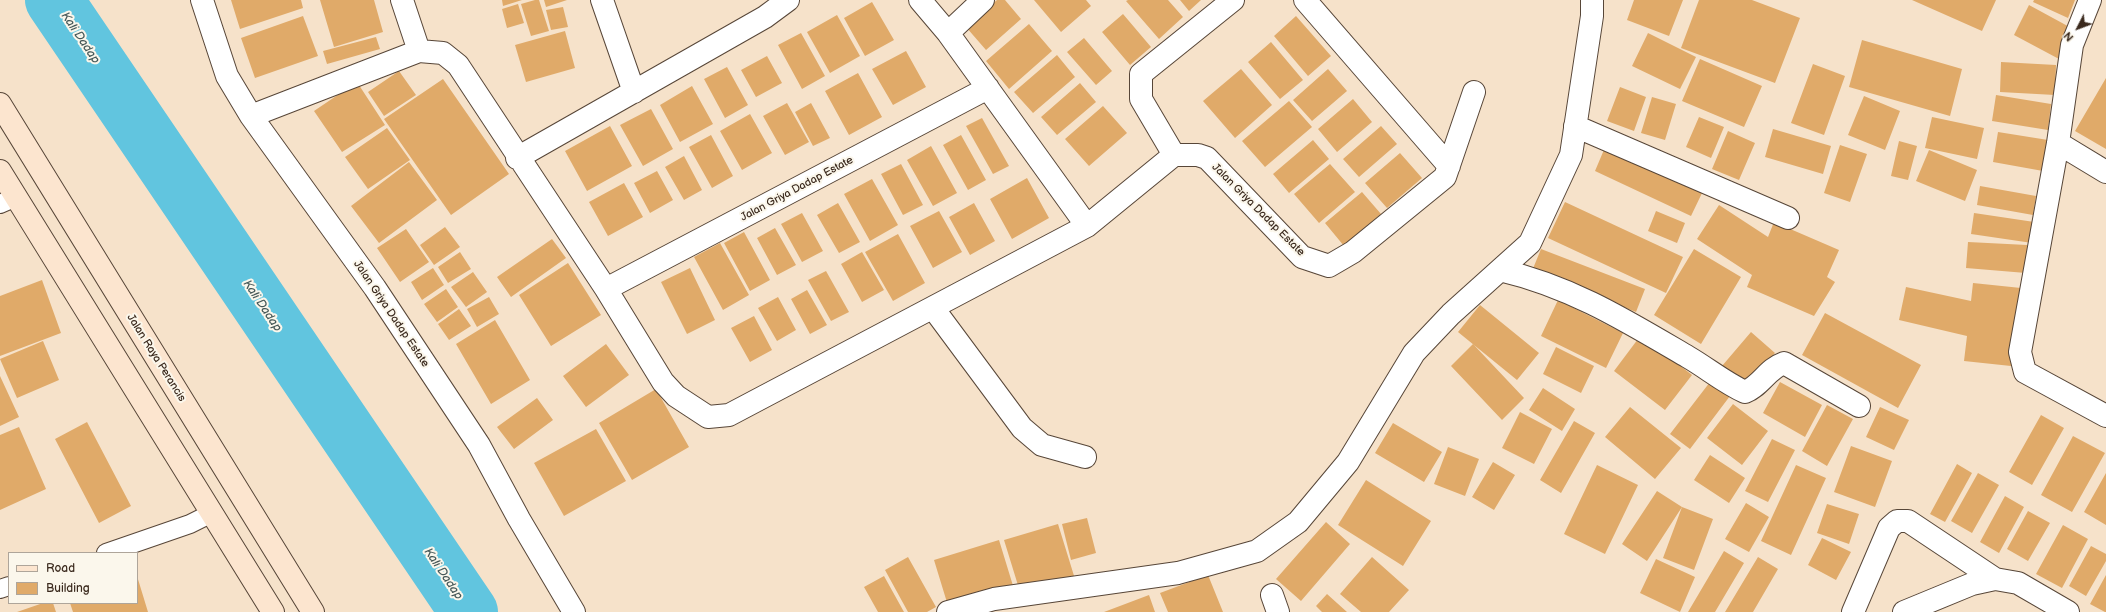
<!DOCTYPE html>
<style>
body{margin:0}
#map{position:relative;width:2106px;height:612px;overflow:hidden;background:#f6e2ca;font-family:"Balsamiq Sans",sans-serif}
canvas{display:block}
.legend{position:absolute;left:8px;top:552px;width:130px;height:52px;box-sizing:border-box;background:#fbf7ec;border:1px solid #aea59a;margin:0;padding:5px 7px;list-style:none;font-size:12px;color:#3b2a1e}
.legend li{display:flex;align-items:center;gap:8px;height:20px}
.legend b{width:20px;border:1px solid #aea59a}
.north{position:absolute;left:2058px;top:8px;width:40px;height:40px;-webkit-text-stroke:3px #fbf7ec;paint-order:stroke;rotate:228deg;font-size:11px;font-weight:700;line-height:16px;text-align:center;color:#3b2a1e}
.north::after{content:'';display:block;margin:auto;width:14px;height:18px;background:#3b2a1e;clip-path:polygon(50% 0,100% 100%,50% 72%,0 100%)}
</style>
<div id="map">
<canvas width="2106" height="612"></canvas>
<ul class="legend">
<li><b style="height:5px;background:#fce5cf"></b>Road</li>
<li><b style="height:11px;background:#e0aa69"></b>Building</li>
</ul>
<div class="north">N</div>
</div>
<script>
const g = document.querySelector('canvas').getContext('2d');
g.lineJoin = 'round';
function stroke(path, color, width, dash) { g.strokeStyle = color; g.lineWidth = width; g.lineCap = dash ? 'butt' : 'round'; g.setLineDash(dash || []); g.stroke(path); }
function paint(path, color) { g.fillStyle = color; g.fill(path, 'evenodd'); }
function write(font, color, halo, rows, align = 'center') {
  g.font = font + ' "Balsamiq Sans",sans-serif'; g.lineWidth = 4; g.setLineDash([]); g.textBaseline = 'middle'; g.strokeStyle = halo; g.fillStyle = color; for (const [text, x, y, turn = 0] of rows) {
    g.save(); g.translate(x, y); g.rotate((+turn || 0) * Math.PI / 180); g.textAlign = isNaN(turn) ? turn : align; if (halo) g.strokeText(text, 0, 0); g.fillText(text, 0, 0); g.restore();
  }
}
stroke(new Path2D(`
 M54 0 469 612`), '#61c5df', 58);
paint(new Path2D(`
 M231 0H301L303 8 240 29Z
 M320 0H374L383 32 334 47Z
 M502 0H522L503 6Z
 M535 0H539L549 31 531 36 521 4Z
 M544 0H567L546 7Z
 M997 0H1005L1021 19 986 50 966 27Z
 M1034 0H1086L1091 6 1061 32Z
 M1128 0H1168L1183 17 1159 39 1126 1Z
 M1180 0H1201L1189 11Z
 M1634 0H1683L1669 36 1627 20Z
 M1699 0H1752L1800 18 1775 83 1681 48Z
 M1912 0H1996L1982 31Z
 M2034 0H2075L2068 18 2033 2Z
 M872 2 894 40 865 56 844 18Z
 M518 4 524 23 507 28 502 9Z
 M2029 5 2075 30 2059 59 2014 35Z
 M563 7 568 27 551 30 546 10Z
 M1123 14 1151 47 1130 65 1102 32Z
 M837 15 860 56 830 73 807 32Z
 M303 16 318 56 255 78 241 38Z
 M1296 16 1331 56 1308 76 1274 36Z
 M1029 24 1052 51 1009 89 986 61Z
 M565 31 575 68 526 82 515 45Z
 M801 33 825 76 802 89 778 45Z
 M1648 33 1696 57 1680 89 1632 66Z
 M376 37 380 49 327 64 323 51Z
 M1084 38 1112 71 1096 85 1067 52Z
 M1862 40 1962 69 1950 116 1849 87Z
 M1271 42 1303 80 1280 99 1248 62Z
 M906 51 926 87 893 105 872 69Z
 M1057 55 1075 77 1033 113 1014 92Z
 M767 56 782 83 756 97 741 70Z
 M1700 59 1762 86 1744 127 1682 101Z
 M2001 62 2056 65 2055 95 2000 92Z
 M1813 64 1845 76 1824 135 1791 123Z
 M727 67 748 105 725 118 704 79Z
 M1241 69 1272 105 1235 138 1203 101Z
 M1328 69 1347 91 1312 121 1293 100Z
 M399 71 416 95 384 116 368 92Z
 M858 73 882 117 849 135 825 91Z
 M2106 78V149L2075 131Z
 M443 79 509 174 451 215 384 119Z
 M357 82 385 125 342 152 314 111Z
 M1080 83 1096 102 1057 135 1041 117Z
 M692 86 713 124 680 142 660 105Z
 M1620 87 1646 97 1634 131 1607 121Z
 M1996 95 2051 104 2048 130 1992 121Z
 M1864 96 1900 111 1885 150 1848 135Z
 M1652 97 1676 104 1665 140 1641 133Z
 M1353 99 1372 122 1337 152 1318 129Z
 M1289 101 1312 127 1265 167 1242 141Z
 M787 103 809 142 785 155 763 116Z
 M811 103 830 138 813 146 795 112Z
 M1103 106 1127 133 1089 166 1065 139Z
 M651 109 673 149 643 166 620 125Z
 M750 114 772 153 742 170 720 131Z
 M1699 117 1724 127 1711 158 1686 147Z
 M1932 117 1984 128 1977 159 1925 148Z
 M982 118 1009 166 993 174 966 126Z
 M610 126 632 166 587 191 565 151Z
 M1381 126 1397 144 1359 177 1343 159Z
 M387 128 410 160 368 189 345 157Z
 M1773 129 1831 146 1823 174 1765 157Z
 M1728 131 1755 143 1739 180 1712 169Z
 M1998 132 2048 140 2043 171 1993 162Z
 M711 135 733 176 712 188 689 147Z
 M961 135 986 180 968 190 943 145Z
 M1313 140 1329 159 1289 193 1273 174Z
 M1899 141 1917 146 1908 180 1891 176Z
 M1606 145 1703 191 1691 216 1595 171Z
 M1840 145 1867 154 1850 202 1824 193Z
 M931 146 957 193 933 206 907 160Z
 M1929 150 1977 170 1965 201 1916 181Z
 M1400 153 1422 178 1387 208 1365 183Z
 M684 156 702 190 684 200 665 167Z
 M409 162 437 200 379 243 351 206Z
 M901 164 923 205 903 215 881 174Z
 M1330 164 1355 192 1319 223 1294 194Z
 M657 171 673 200 650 213 634 183Z
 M1027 178 1049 218 1012 239 990 199Z
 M872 179 898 225 870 241 844 194Z
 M624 183 643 217 608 236 589 202Z
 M1980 186 2036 196 2033 215 1977 205Z
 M1362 192 1381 214 1344 246 1325 223Z
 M1565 202 1683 257 1666 293 1548 238Z
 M838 203 860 242 839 253 817 215Z
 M974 203 995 241 970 255 949 217Z
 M1719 205 1768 237 1774 222 1839 250 1827 277 1835 282 1814 316 1747 287 1752 275 1697 239Z
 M939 211 962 252 933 268 910 226Z
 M1656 211 1685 223 1677 243 1648 231Z
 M802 213 823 251 802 262 781 224Z
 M1974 213 2041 223 2039 244 1971 234Z
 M445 227 460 247 434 265 420 245Z
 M775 228 796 265 777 275 757 238Z
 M406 229 429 262 400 282 377 248Z
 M744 232 770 280 750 291 724 243Z
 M898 234 925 283 893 301 865 252Z
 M552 239 566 258 511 297 497 277Z
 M1968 242 2027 245 2026 273 1966 268Z
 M720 243 749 295 723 310 694 257Z
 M1541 249 1645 289 1636 312 1532 271Z
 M1694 249 1741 277 1701 344 1654 315Z
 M460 252 471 269 448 283 438 267Z
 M862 252 884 290 862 302 841 264Z
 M568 263 601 315 551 346 519 295Z
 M433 268 444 285 422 300 411 282Z
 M690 268 715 320 687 334 661 282Z
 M826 271 849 312 831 321 808 280Z
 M473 272 487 292 466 307 451 287Z
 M42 280 61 333 0 356V296Z
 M1973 283 2021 288 2011 366 1964 361 1967 336 1899 320 1906 287 1971 301Z
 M446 289 458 307 437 322 424 304Z
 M807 290 827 325 810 334 791 299Z
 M489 297 499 314 477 327 467 309Z
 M778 297 796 330 777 341 758 308Z
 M1558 300 1623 333 1606 368 1541 336Z
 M1480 305 1539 353 1517 380 1458 332Z
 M459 309 471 326 449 340 438 324Z
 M1825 313 1921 365 1898 408 1802 355Z
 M754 316 772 350 750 362 731 328Z
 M495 320 530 380 491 404 456 344Z
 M1751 332 1775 353 1746 386 1722 366Z
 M1641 335 1692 375 1665 410 1614 371Z
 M43 341 59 380 17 398 0 359Z
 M606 344 629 375 586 407 563 376Z
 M1473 344 1524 398 1502 420 1451 366Z
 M1556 347 1594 366 1581 393 1543 374Z
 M0 376 19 417 0 426Z
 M1710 382 1730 396 1690 449 1670 434Z
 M1780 382 1822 405 1805 437 1763 413Z
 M1543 388 1575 409 1562 431 1529 410Z
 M656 389 689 447 632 480 599 423Z
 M537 398 553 420 514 449 497 427Z
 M1733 404 1768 431 1742 465 1707 438Z
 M1827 405 1853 419 1827 466 1802 451Z
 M1630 407 1681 448 1655 479 1605 437Z
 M1880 407 1909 420 1894 450 1866 437Z
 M1520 412 1552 429 1534 464 1502 448Z
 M2041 415 2064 428 2032 485 2009 472Z
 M1574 421 1595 433 1561 493 1540 480Z
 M87 422 131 506 99 523 55 439Z
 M1393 423 1442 452 1424 482 1375 453Z
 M19 427 46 489 0 510V435Z
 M596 429 626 481 564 516 534 463Z
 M2073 436 2105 453 2072 512 2041 495Z
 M1772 439 1795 450 1768 502 1745 491Z
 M1851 446 1892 461 1875 507 1834 492Z
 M1448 447 1479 459 1465 496 1434 484Z
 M1710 455 1745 478 1729 503 1694 480Z
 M1493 462 1515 475 1494 510 1472 497Z
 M1957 464 1972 473 1945 522 1930 514Z
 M1597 465 1638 485 1605 554 1564 534Z
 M1796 465 1826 478 1791 555 1761 541Z
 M1978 473 1999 485 1972 533 1951 521Z
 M2106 473V525L2084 512Z
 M1366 480 1431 521 1403 566 1338 525Z
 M1657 491 1682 507 1647 561 1622 544Z
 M2005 496 2024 507 1999 553 1980 542Z
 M1746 503 1769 517 1749 552 1725 539Z
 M1827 504 1859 514 1849 544 1817 533Z
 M1682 507 1713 519 1694 570 1663 558Z
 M2028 511 2050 523 2028 561 2007 549Z
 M1087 518 1096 553 1071 560 1062 524Z
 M1326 522 1350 544 1301 601 1276 579Z
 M1058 524 1075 579 1021 595 1004 540Z
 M2063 525 2088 539 2062 588 2036 574Z
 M1822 538 1851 552 1836 580 1808 565Z
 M999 540 1014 589 949 609 934 560Z
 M2091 546 2106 554V561L2086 596 2069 586Z
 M1724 551 1744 563 1715 612H1688Z
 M908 557 936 607 927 612H908L885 570Z
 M1372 557 1409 590 1389 612H1361L1340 594Z
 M1758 557 1778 569 1753 612H1725Z
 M1656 559 1695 577 1680 612 1640 593Z
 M1208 575 1223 612H1168L1160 593Z
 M2106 575V612H2105L2090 604Z
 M137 576 148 612H73L70 603H137Z
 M884 576 904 612H878L864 587Z
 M1327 594 1347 612H1322L1316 606Z
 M1149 595 1155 612H1104Z
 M43 603H53L56 612H17Z`), '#e0aa69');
const lane = new Path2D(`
 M0 204 16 197
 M106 553 190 524 212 513
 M0 589 9 586`);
const street = new Path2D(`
 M202 0 227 76 251 116 375 288 479 445 519 519 574 612
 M402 0 419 51
 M602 0 634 92
 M920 0 948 33 1087 226
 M1305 0 1449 166
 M2090 0 2072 45 2058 143 2020 352 2025 372 2106 416
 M948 33 983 0
 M251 116 419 51 443 53 458 65 606 289 663 382 676 396 708 417 729 415 1087 226 1174 155 1141 99V74L1233 0
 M1575 126 1788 218
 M2058 143 2106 172
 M1174 155H1198L1207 158 1302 257 1329 266 1353 252 1445 177 1474 92
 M517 158 765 17 788 0
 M1500 270C1572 287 1625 320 1688 357 1707 368 1725 383 1745 392 1761 386 1767 369 1784 363L1859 406
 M606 289 988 88
 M933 308 1022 428 1042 445 1085 457
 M1272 595 1278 612
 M948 612 994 599 1178 573 1257 551 1298 522 1348 462 1414 353 1451 314 1530 243 1571 155 1592 16V0
 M1853 612 1889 528 1897 521H1908L1995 579 2018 583 2068 612
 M1904 612 1972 584 1995 579`);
const secondary = new Path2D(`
 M0 104 313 612
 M0 171 273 612`);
stroke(lane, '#574638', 20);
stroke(street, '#574638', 24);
stroke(secondary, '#574638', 24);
stroke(lane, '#fff', 18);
stroke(street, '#fff', 22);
stroke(secondary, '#fce5cf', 22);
write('11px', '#3b2a1e', '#fbf7ec', [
 ["Jalan Griya Dadap Estate",797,189,-28],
 ["Jalan Griya Dadap Estate",1258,210,45],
 ["Jalan Griya Dadap Estate",391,314,56],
 ["Jalan Raya Perancis",156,358,58]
]);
write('italic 12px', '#465858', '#fbf7ec', [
 ["Kali Dadap",80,38,56],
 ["Kali Dadap",262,306,56],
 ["Kali Dadap",443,574,56]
]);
</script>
